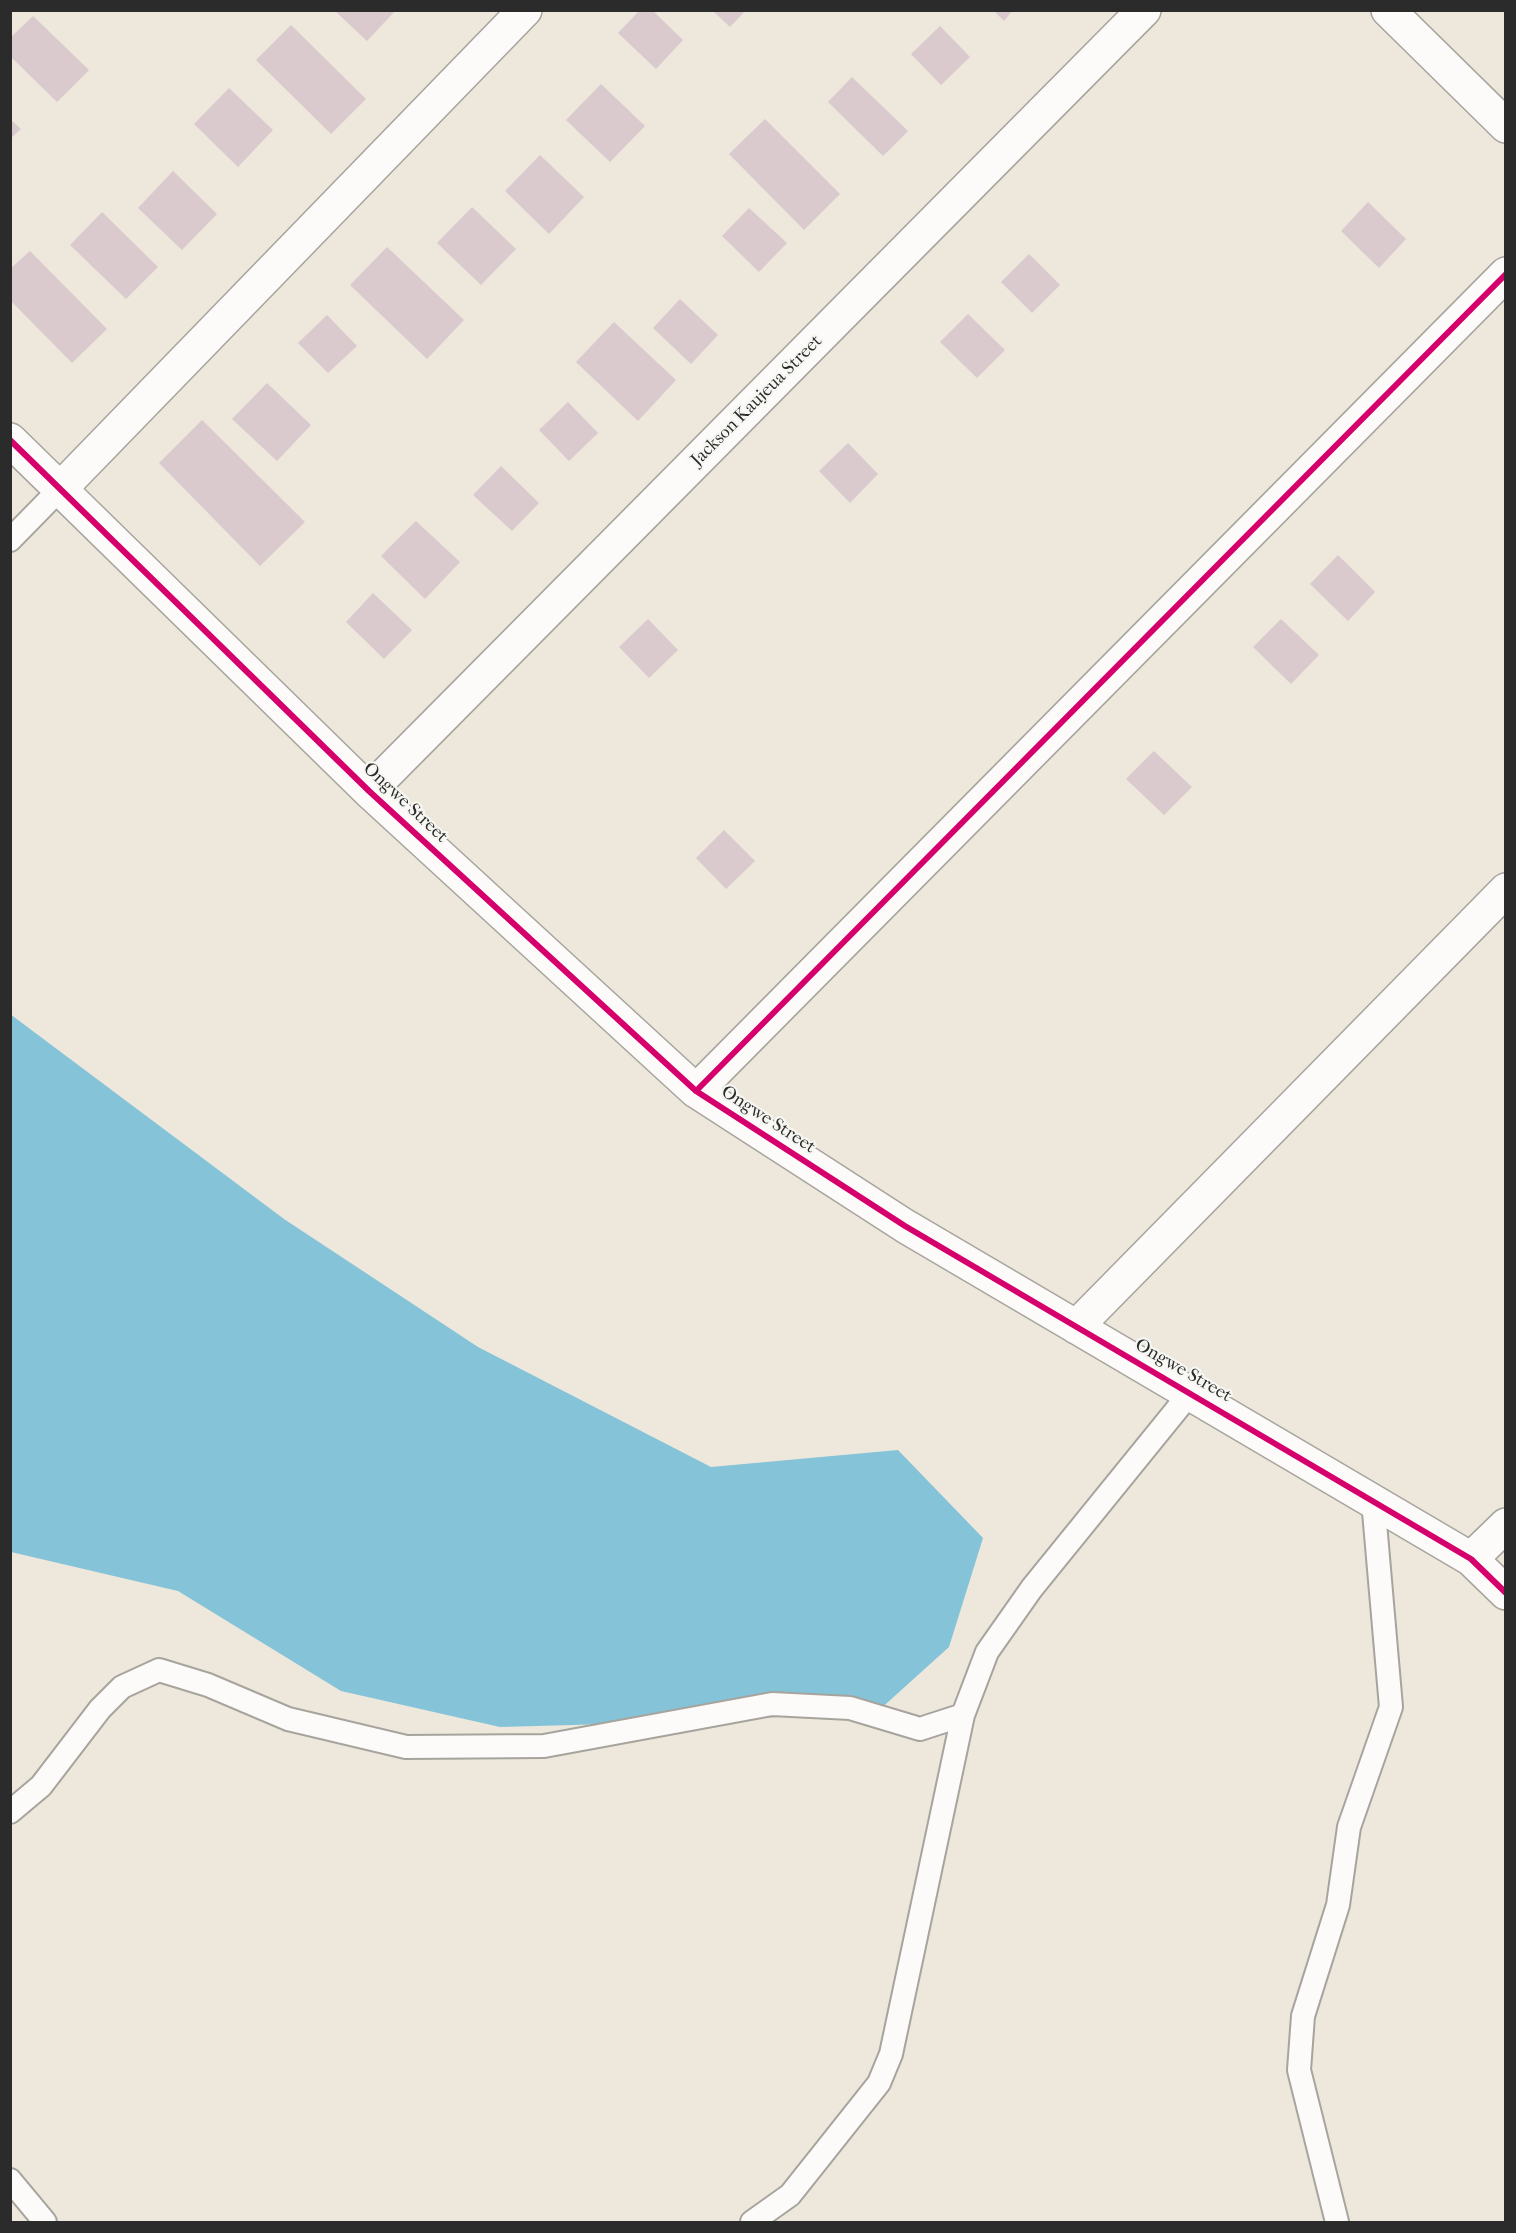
<!DOCTYPE html>
<style>
body{margin:0}
#map{position:relative;width:1516px;height:2233px;overflow:hidden;background:#ede7dc;font-family:"IM FELL French Canon",serif}
canvas{display:block}
.frame{position:absolute;inset:0;border:12px solid #2b2b2b;pointer-events:none}
</style>
<div id="map">
<canvas width="1516" height="2233"></canvas>
<div class="frame"></div>
</div>
<script>
const g = document.querySelector('canvas').getContext('2d');
g.lineJoin = 'round';
function paint(path, color) { g.fillStyle = color; g.fill(path, 'evenodd'); }
function stroke(path, color, width, dash) { g.strokeStyle = color; g.lineWidth = width; g.lineCap = dash ? 'butt' : 'round'; g.setLineDash(dash || []); g.stroke(path); }
function write(font, color, halo, rows, align = 'center') {
  g.font = font + ' "IM FELL French Canon",serif'; g.lineWidth = 4.5; g.setLineDash([]); g.textBaseline = 'middle'; g.strokeStyle = halo; g.fillStyle = color; for (const [text, x, y, turn = 0] of rows) {
    g.save(); g.translate(x, y); g.rotate((+turn || 0) * Math.PI / 180); g.textAlign = isNaN(turn) ? turn : align; if (halo) g.strokeText(text, 0, 0); g.fillText(text, 0, 0); g.restore();
  }
}
paint(new Path2D(`
 M10 1014 284 1219 478 1347 711 1467 898 1450 983 1538 949 1647 877 1712 681 1722 500 1727 341 1691 178 1591 11 1552Z`), '#85c3d8');
paint(new Path2D(`
 M334 10H396L367 41Z
 M640 10H652L683 40 656 69 618 33Z
 M712 10H746L730 27Z
 M993 10H1013L1004 21Z
 M33 16 89 70 57 102 10 56V38Z
 M291 25 366 99 331 134 256 60Z
 M940 26 970 57 941 85 911 54Z
 M852 77 908 131 883 156 828 102Z
 M601 84 645 126 610 162 566 120Z
 M229 88 273 130 238 167 194 124Z
 M10 119 21 129 10 139Z
 M765 119 840 194 804 230 729 154Z
 M540 155 584 197 549 234 505 191Z
 M173 171 217 214 182 250 138 208Z
 M1368 202 1406 239 1379 268 1341 231Z
 M472 207 516 249 481 285 437 243Z
 M749 208 787 243 759 272 722 236Z
 M102 212 158 267 126 299 70 245Z
 M387 247 464 320 427 359 350 285Z
 M30 251 107 329 72 363 10 300V269Z
 M1029 254 1060 285 1032 313 1001 282Z
 M680 299 718 335 691 364 653 328Z
 M968 314 1005 350 977 378 940 342Z
 M327 315 357 346 328 373 298 343Z
 M614 322 676 380 638 421 576 362Z
 M267 383 311 425 277 461 232 419Z
 M568 402 598 433 569 461 539 430Z
 M202 420 305 522 260 566 159 463Z
 M848 443 878 474 850 503 819 471Z
 M501 466 539 503 512 531 473 495Z
 M416 521 460 562 425 599 381 556Z
 M1338 555 1375 592 1348 621 1310 584Z
 M373 593 412 630 384 659 346 622Z
 M648 619 678 650 649 678 619 647Z
 M1281 619 1319 655 1291 684 1253 647Z
 M1154 751 1192 787 1164 815 1126 779Z
 M724 830 755 861 726 889 696 858Z`), '#dacace');
const service = new Path2D(`
 M10 540 60 489
 M10 1812 41 1786 100 1709 122 1687 159 1670 208 1685 288 1719 406 1747 544 1746 772 1704 850 1708 920 1729 963 1715
 M10 2180 45 2222
 M752 2222 790 2195 879 2083 891 2054 963 1715 987 1652 1032 1588 1191 1392
 M1337 2222 1299 2070 1303 2016 1338 1905 1349 1827 1391 1707 1373 1500`);
const minor = new Path2D(`
 M1388 10 1506 126
 M10 440 369 791 696 1091 905 1226 1471 1559 1506 1593
 M60 489 525 10
 M369 791 1144 10
 M696 1091 1506 274
 M1076 1327 1506 890
 M1471 1559 1506 1525`);
stroke(service, '#a7a49d', 26);
stroke(minor, '#a7a49d', 36);
stroke(service, '#fcfbfa', 22);
stroke(minor, '#fcfbfa', 33);
stroke(new Path2D(`
 M10 440 369 791 696 1091 905 1226 1471 1559 1506 1593
 M696 1091 1506 274`), '#d6006c', 6);
write('18px', '#2b2b2b', '#f6f6f2', [
 ["Jackson Kaujeua Street",757,401,-45],
 ["Ongwe Street",405,803,43],
 ["Ongwe Street",768,1120,33],
 ["Ongwe Street",1183,1371,30]
]);
</script>
